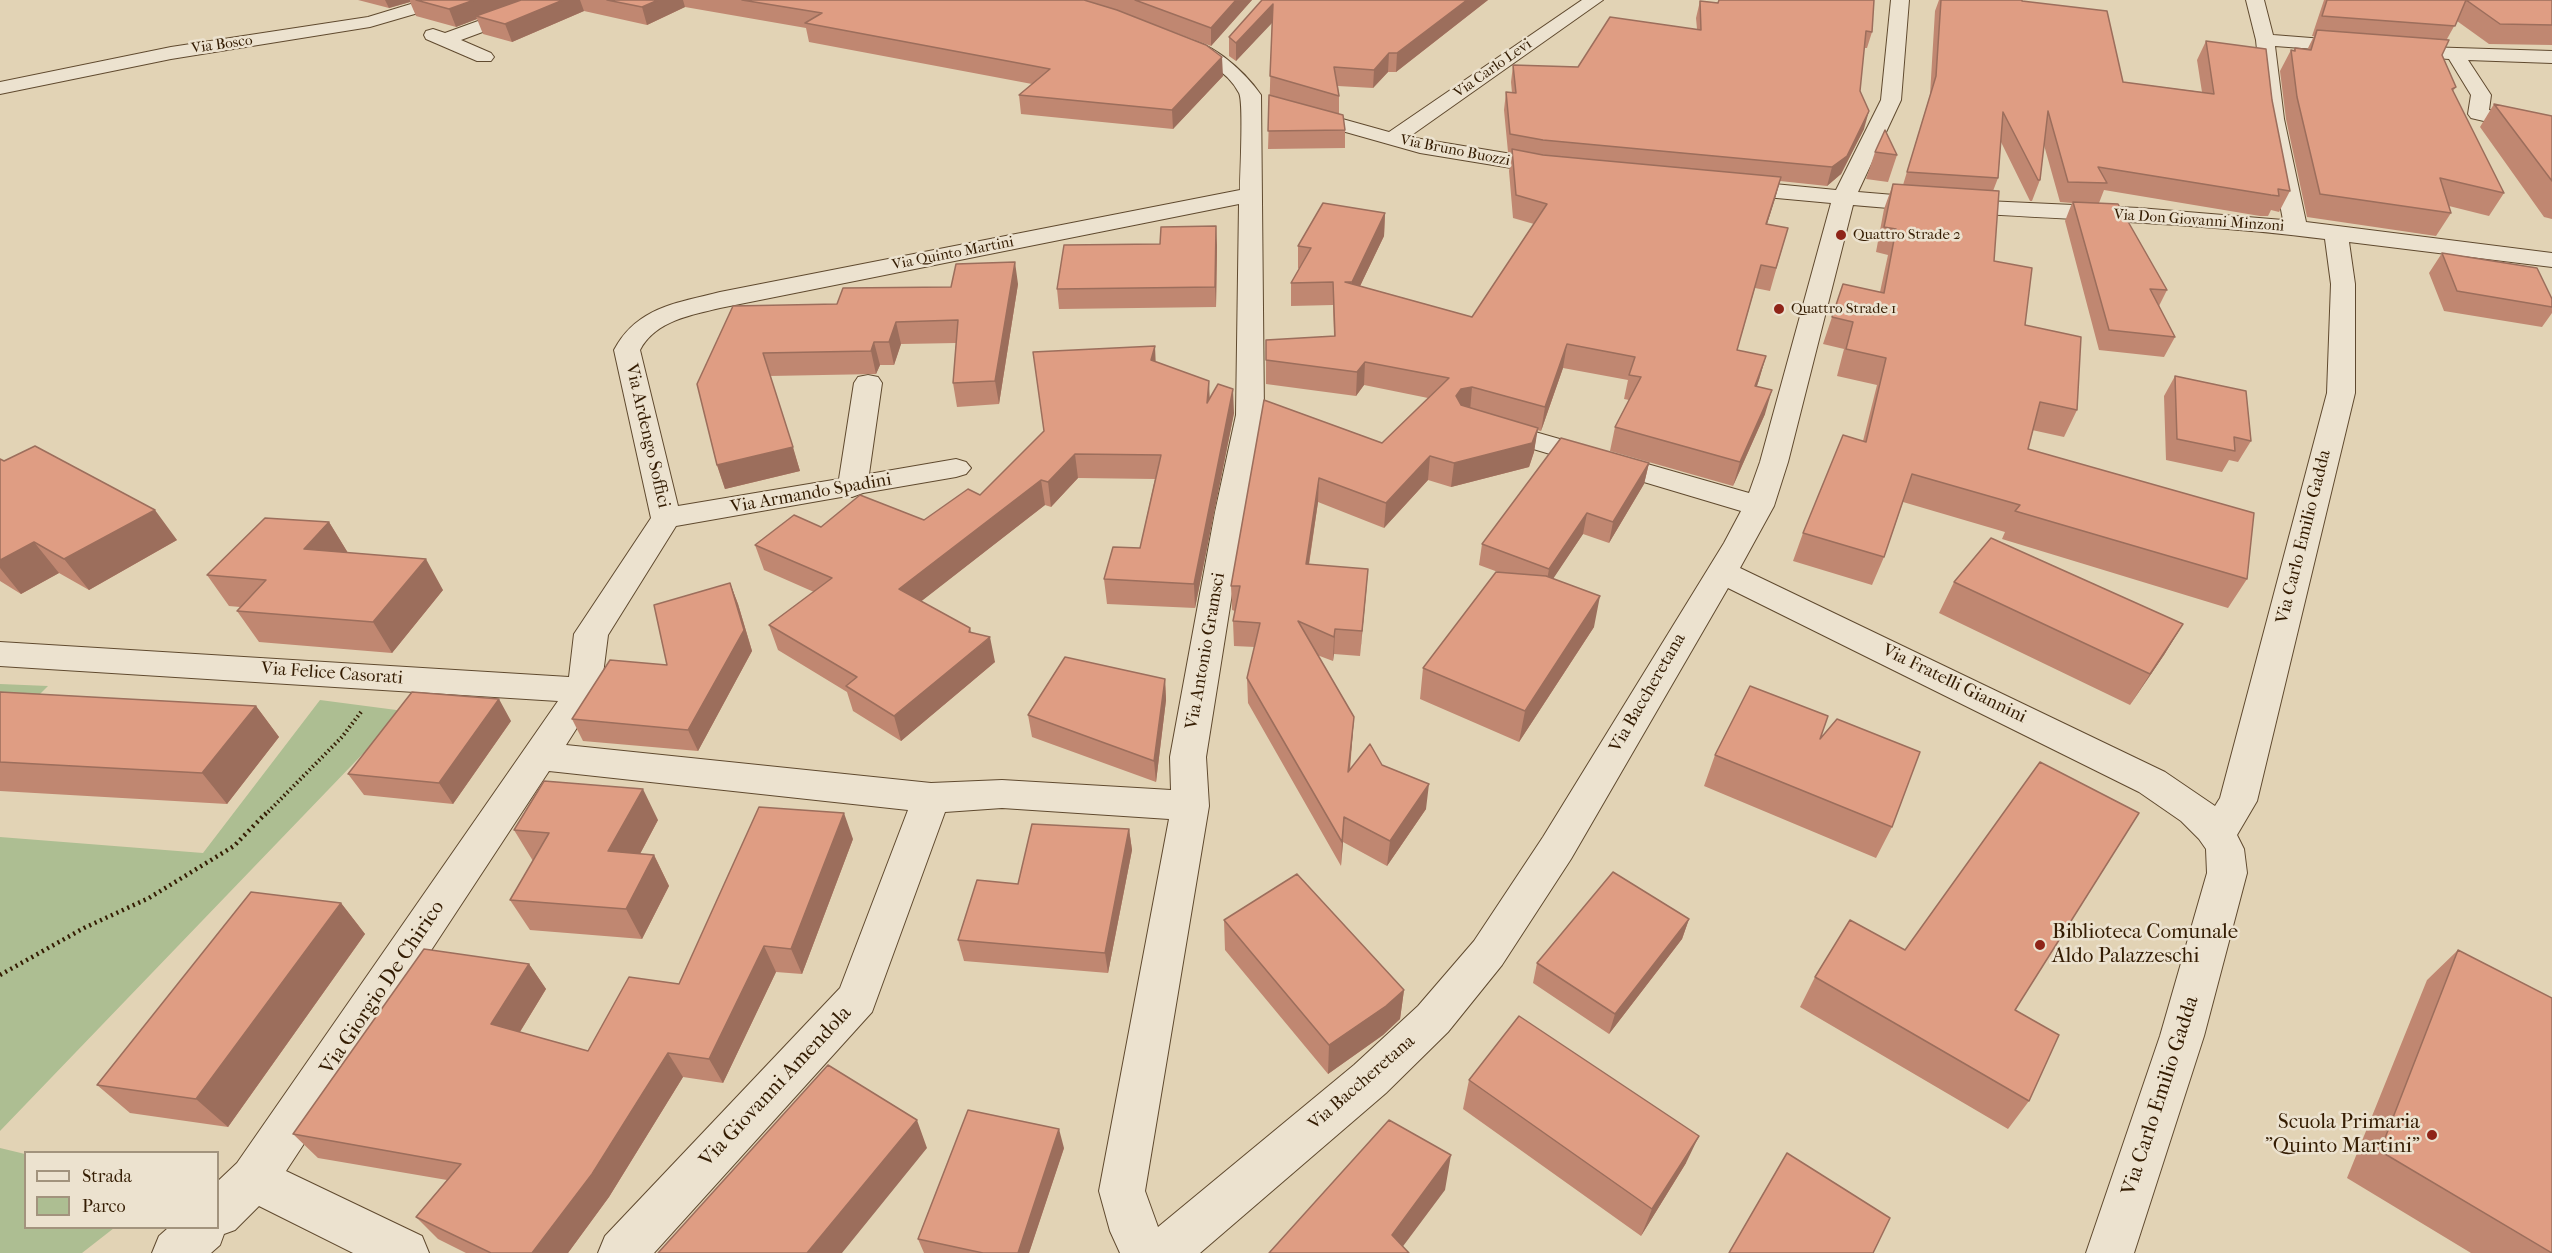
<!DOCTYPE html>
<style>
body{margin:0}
#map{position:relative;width:2552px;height:1253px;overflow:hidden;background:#e2d3b5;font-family:"IM FELL French Canon",serif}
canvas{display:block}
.legend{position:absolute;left:24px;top:1151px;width:195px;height:78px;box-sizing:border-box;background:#ece2cf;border:2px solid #a2937d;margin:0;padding:8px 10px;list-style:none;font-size:18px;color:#341c02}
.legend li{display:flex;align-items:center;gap:12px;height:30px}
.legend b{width:30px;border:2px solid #a2937d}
</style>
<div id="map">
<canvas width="2552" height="1253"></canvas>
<ul class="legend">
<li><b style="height:8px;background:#ece2cf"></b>Strada</li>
<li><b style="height:16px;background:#adbe92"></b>Parco</li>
</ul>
</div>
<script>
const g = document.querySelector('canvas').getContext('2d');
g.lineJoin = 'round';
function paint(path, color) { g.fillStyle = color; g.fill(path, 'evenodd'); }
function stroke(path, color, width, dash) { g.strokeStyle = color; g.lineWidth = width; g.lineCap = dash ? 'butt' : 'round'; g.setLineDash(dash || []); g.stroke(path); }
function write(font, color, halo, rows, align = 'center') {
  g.font = font + ' "IM FELL French Canon",serif'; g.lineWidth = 5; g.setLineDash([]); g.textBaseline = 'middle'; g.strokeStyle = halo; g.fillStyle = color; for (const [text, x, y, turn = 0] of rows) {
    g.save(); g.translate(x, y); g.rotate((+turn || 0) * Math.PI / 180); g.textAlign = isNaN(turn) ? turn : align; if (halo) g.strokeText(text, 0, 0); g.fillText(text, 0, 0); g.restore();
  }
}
paint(new Path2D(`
 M0 684 48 686 0 734Z
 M320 700 404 711 0 1131V837L203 853Z
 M0 1148 25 1154 26 1228H114L82 1253H0Z`), '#adbe92');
const minor = new Path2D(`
 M424 0H452L449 4 370 27 171 59 0 94V82L171 47 368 17Z
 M536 0H561L558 4 461 40 491 53 494 57 491 61H477L426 39 424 35 426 31 433 29 445 33Z
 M1582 0H1603L1409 137 1554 161 1562 163 1565 168 1562 173 1554 175 1420 153 1296 118 1293 114 1296 110 1303 108 1389 132Z
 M1891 0H1909L1901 100 1858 192 1942 199 2139 208 2283 220 2264 119 2256 40 2246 0H2264L2273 35 2425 47 2552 51V63L2468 60 2491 95 2489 110 2552 125V137L2471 118 2468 114 2471 95 2449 59 2275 46 2284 119 2306 222 2552 253V267L2349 242 2355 284V393L2257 801 2237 835 2244 849 2247 873 2204 1036 2134 1253H2086L2160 1036 2207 873 2206 849 2199 839 2181 821 2139 792 1728 588 1571 859 1502 965 1448 1032 1386 1093 1200 1253H1120L1110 1231 1099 1191 1169 819 1002 808 945 812 872 1012 654 1253H598L605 1236 840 988 908 810 549 771 286 1171 422 1236 429 1253H353L259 1206 235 1230 224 1234 220 1245 211 1253H152L159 1236 168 1228H218V1181L237 1163 558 701 0 666V642L569 677 574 634 651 518 614 350C637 307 677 303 720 292L1240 190C1240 175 1244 102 1239 93 1227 69 1198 57 1175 48L1173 44 1175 40C1205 33 1246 73 1261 95L1264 415 1245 512 1206 757 1209 806 1145 1191 1158 1227 1354 1065 1418 1006 1474 941 1543 837 1724 543 1741 511 1483 434 1479 428 1483 422 1493 420 1749 493 1760 462 1831 203 1733 194 1725 192 1722 187 1725 182 1733 180 1836 190 1881 100ZM1239 204 1236 415 1215 512 1170 757 1171 790 1002 780 931 783 566 745 601 690 608 635 676 526 847 496 852 497 863 493 956 477 966 474 971 468 966 462 956 459 869 474 882 383 878 377 868 375 858 377 854 383 839 479 678 506 640 350C655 321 691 315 720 308ZM1853 205C2010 219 2169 219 2325 239L2331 284 2327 393 2220 798 2215 806 2165 772 1740 568 1774 506 1788 462Z`);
stroke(minor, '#604a2f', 2);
stroke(new Path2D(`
 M265 815 342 737 361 712`), '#341c02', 4, [1.5, 3]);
stroke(new Path2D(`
 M0 975 84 928 149 898 234 846 266 813`), '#341c02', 4.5, [2, 4]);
paint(minor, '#ece2cf');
paint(new Path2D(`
 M358 0H1252L1211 46 1131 16 1223 76 1173 129 1021 114 1019 95 1032 84 809 42 806 28 685 7 647 25 584 11 512 42 483 34 477 19 456 27 416 16 410 2 389 8Z
 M1262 0H1488L1396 72H1388L1373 88 1338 86 1339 96V114L1345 130V148L1268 149 1272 22 1236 61 1229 56V37Z
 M1939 0H2022V1L2123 82 2202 92 2197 60 2206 41 2272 100 2290 191 2279 212 2271 210 2268 216H2260L2104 190 2099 203 2167 290 2159 306 2175 337 2164 357 2099 350 2065 221 2072 203 2060 202 2044 145 2040 180 2032 201H2030L2001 142 1998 178 1993 191 1994 261 2025 325 2077 410 2064 437 2032 430 2028 449 2247 579 2228 608 2002 539 2005 532 1903 502 1884 557 1872 585 1793 561 1803 533 1863 441 1877 385 1837 376 1844 349 1823 344 1843 284 1880 292 1888 255 1876 252 1884 209 1893 184 1903 185 1930 95 1935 11Z
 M2324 0H2552V45L2489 44 2457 21 2447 39 2442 55 2456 87 2453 91 2504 193 2489 216 2449 206 2451 213 2436 236 2307 217 2286 119 2280 71 2291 50 2293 51 2295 48 2307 50 2314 36H2312Z
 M1700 1 1872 32 1867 48H1864L1860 91 1864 129 1841 174 1827 186 1780 181 1767 224 1788 228 1770 291 1755 288 1737 350 1766 356 1757 386 1765 414 1733 486 1610 451 1615 427 1629 400 1624 399 1628 380 1563 368 1541 431 1537 430 1534 452 1529 467 1451 487 1428 480 1384 528 1318 502 1309 565 1368 569 1360 656 1334 654 1333 661 1317 655 1354 717 1350 771 1382 765 1426 809 1387 866 1343 842 1341 866 1248 703 1247 678 1255 647 1234 646 1233 621 1235 611 1232 610 1231 586 1264 400 1382 443 1428 398 1364 385 1356 396 1266 384V340L1334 336 1333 305 1291 306V283L1299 269 1298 268V246L1385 213 1384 236 1360 286 1472 317 1534 224 1513 218 1509 171 1512 153 1508 152 1504 110 1506 92 1512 93 1511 82 1513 65 1578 67 1697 29 1696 18Z
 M2494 104 2552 116V219L2544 217 2480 127Z
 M1875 152 1897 155 1888 182 1866 179Z
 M1217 245 1216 307 1059 309 1057 289Z
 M2442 253 2552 299V313L2542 327 2444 311 2429 273Z
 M1018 284 999 404 957 407 953 383 956 343 901 344 894 365H880L876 374 770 376 800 471 725 489 717 465 697 384 837 304 951 287Z
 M1156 362 1210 399 1234 413 1195 608 1107 604 1104 579 1140 548 1155 479 1078 478 1051 507 1045 505 921 601 971 633 995 662 901 741 853 711 847 692 778 650 769 625 814 592 764 570 755 545 821 527 924 520 980 495Z
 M2175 376 2251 441 2238 462 2229 460 2222 472 2166 460 2164 396Z
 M0 459 177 540 89 590 59 573 21 594 0 581Z
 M1649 463 1644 484 1609 543 1583 534 1553 578 1594 627 1519 742 1420 699 1423 668 1498 572 1479 565 1482 544Z
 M329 522 348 553 443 590 392 653 259 642 237 611 240 607 229 606 207 575Z
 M1954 582 2183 624 2164 655 2130 705 1939 613Z
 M730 583 738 604 752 651 698 751 583 741 572 719 667 665Z
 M1165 679 1166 700 1156 782 1032 737 1028 715Z
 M0 692 256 706 279 737 227 804 0 791Z
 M511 721 453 804 364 795 348 774Z
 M1820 739 1892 827 1876 858 1704 786 1715 755Z
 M658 820 640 854 654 855 669 886 642 939 530 930 510 900 533 861 514 830Z
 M1129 829 1132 850 1108 973 964 961 958 940 1018 884Z
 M853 839 802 974 776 972 723 1083 683 1077 609 1197 568 1253H466L438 1239 416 1217 447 1180 318 1158 293 1134 529 964 546 989 520 1032 588 1051 679 984Z
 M341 903 365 934 228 1127 130 1113 97 1085Z
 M1689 919 1682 939 1609 1034 1533 983 1537 963Z
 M1224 920 1404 990 1400 1019 1383 1035 1328 1074 1225 950Z
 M2458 950 2552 1253H2471L2347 1178 2427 980Z
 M1815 977 2015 1010 2029 1101 2008 1129 1800 1007Z
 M1469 1080 1686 1163 1641 1236 1463 1109Z
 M1064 1148 1029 1253H924L918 1239Z`), '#c08771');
paint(new Path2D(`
 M385 0H410V2L389 8Z
 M474 0H529L476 16 477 19 456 27 449 9Z
 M563 0H580L584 11 512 42 505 24Z
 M658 0H683L685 7 647 25 642 7Z
 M1236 0H1252L1211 46V28Z
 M1467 0H1488L1396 72 1397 53Z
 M1273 4V22L1236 61V43Z
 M1389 53 1388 72 1373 88 1374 70Z
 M1222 57 1223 76 1173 129 1172 110Z
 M1869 111 1864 129 1841 174 1827 186 1832 167Z
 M1781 177 1775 199 1760 246 1766 224Z
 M1385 213 1384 236 1351 305 1352 282Z
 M1216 226 1217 245 1216 307 1215 287Z
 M1015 262 1018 284 999 404 995 381Z
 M896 322 901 344 894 365 889 342Z
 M874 342 880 365 876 374 871 351Z
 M1567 344 1563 368 1541 431 1545 407Z
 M1155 346 1156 369 1151 360Z
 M1766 356 1759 380 1748 410 1755 386Z
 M1365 362 1364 385 1356 396 1357 372Z
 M1209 381 1210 405 1207 403Z
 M1472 387 1470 411 1453 420 1456 396 1461 389Z
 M1233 389 1234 413 1195 608 1194 584Z
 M1772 390 1765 414 1733 486 1740 462Z
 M1538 428 1534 452 1529 467 1451 487 1454 463Z
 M793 447 800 471 725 489 717 465Z
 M1075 454 1078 478 1051 507 1048 482Z
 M1430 456 1428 480 1384 528 1386 503Z
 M1649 463 1644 484 1609 543 1613 522Z
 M1319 478 1318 502 1305 589 1306 564Z
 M1041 480 1045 505 905 614 899 589Z
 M155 510 177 540 89 590 64 559Z
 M1587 513 1583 534 1545 591 1549 569Z
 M329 522 348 553 304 549Z
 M34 542 59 573 21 594 0 568V560Z
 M426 559 443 590 392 653 373 622Z
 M1368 569 1366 594 1360 656 1362 631Z
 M730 583 738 604 752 651 698 751 688 730Z
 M1600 596 1594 627 1519 742 1525 711Z
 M2183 624 2164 655 2130 705 2150 674Z
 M970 628 975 650 990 637 995 662 901 741 894 716 969 632Z
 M1335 629 1334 654 1333 661 1334 637Z
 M1165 679 1166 700 1156 782 1154 761Z
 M499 699 511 721 453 804 439 783Z
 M256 706 279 737 227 804 202 773Z
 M1354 717 1352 742 1347 797 1348 772Z
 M1429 784 1426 809 1387 866 1390 841Z
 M643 789 658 820 625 882 608 851Z
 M844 813 853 839 802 974 791 949Z
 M1344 817 1343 842 1341 866 1342 842Z
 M1129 829 1132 850 1108 973 1105 953Z
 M654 855 669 886 642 939 626 909Z
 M341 903 365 934 228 1127 196 1099Z
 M1689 919 1682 939 1609 1034 1615 1014Z
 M764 946 776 972 723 1083 709 1059Z
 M529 964 546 989 510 1048 491 1024Z
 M1404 990 1400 1019 1383 1035 1328 1074 1329 1045Z
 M668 1053 683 1077 609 1197 568 1253H532Z
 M917 1120 927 1148 842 1253H807Z
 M1059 1129 1064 1148 1029 1253H1018Z
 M1699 1136 1686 1163 1641 1236 1652 1209Z
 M1451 1155 1445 1190 1398 1253 1392 1235Z`), '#9c6e5c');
const building = new Path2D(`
 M416 0H474L449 9Z
 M521 0H563L505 24 476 16Z
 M607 0H658L642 7Z
 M742 0H1084L1117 10 1206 45 1222 57 1172 110 1019 95 1050 69 805 23 822 13Z
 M1135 0H1236L1211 28Z
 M1262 0H1467L1397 53H1389L1374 70 1334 67 1339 96 1270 76 1273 4 1236 43 1229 37Z
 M1719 0H1874L1872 32 1866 31 1860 91 1869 111 1847 156 1832 167 1543 140 1510 134 1506 92 1516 93 1513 65 1578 67 1610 17 1701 30 1700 1 1718 3Z
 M1941 0H2022V1L2107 11 2123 82 2214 94 2206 41 2266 49 2272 100 2290 191 2278 189 2279 196 2271 195 2098 167 2107 183 2068 182 2048 111 2040 180H2038L2003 112 1998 178 1907 172 1936 76Z
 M2327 0H2466L2455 26 2322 16Z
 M2466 0H2552V25L2500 24Z
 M2317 30 2449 40 2442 55 2456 87 2452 89 2504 193 2440 178 2451 213 2320 194 2297 97 2291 50 2295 51V48L2311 50Z
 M1269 95 1343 115 1345 130 1268 131Z
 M2494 104 2552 116V181Z
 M1885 130 1897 155 1875 152Z
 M1512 149 1543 155 1781 177 1766 224 1788 228 1776 268 1761 265 1737 350 1766 356 1755 386 1772 390 1740 462 1615 427 1641 377 1629 375 1635 357 1567 344 1545 407 1472 387 1461 389 1456 396 1461 405 1538 428 1532 443 1454 463 1430 456 1386 503 1319 478 1306 564 1368 569 1362 631 1335 629 1334 637 1298 621 1354 717 1348 772 1370 744 1382 765 1429 784 1390 841 1344 817 1342 842 1247 678 1260 623 1233 621 1240 586H1231L1264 400 1382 443 1449 378 1365 362 1357 372 1266 360V340L1335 336 1333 282 1291 283 1311 248 1298 246 1323 203 1385 213 1352 282H1345L1472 317 1547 204 1516 195Z
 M1893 184 1999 191 1994 261 2032 268 2025 325 2081 337 2077 410 2040 402 2028 449 2254 513 2247 579 2015 511 2020 505 1912 474 1884 557 1803 533 1843 435 1866 442 1886 358 1846 349 1853 322 1832 317 1843 284 1884 293 1896 229 1884 227Z
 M2073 202 2118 204 2167 290 2150 289 2175 337 2109 330Z
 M1216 226 1215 287 1057 289 1064 245 1160 244 1161 227Z
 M2442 253 2537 268 2552 299V307L2457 291Z
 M1015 262 995 381 953 383 958 320 896 322 889 342H874L871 351 763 353 793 447 717 465 697 384 733 306 837 304 843 288 951 287 956 264Z
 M1155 346 1151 360 1209 381 1207 403 1218 384 1233 389 1194 584 1104 579 1113 547 1140 548 1161 455 1075 454 1048 482 1041 480 899 589 970 628 969 632 990 637 894 716 846 686 857 677 769 625 832 578 755 545 794 515 821 527 860 495 924 520 968 489 980 495 1044 431 1033 352Z
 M2175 376 2246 391 2251 441 2234 437 2235 451 2177 439Z
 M1561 438 1649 463 1613 522 1587 513 1549 569 1482 544Z
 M35 446 155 510 64 559 34 542 0 560V459L4 461Z
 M265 518 329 522 304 549 426 559 373 622 237 611 266 580 207 575Z
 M1991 538 2183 624 2150 674 1954 582Z
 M1496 572 1546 576 1600 596 1525 711 1423 668Z
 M730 583 744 630 688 730 572 719 610 660 667 665 654 605Z
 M1065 657 1165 679 1154 761 1028 715Z
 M1750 686 1828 716 1820 739 1837 719 1920 752 1892 827 1715 755Z
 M0 692 256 706 202 773 0 762Z
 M412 692 499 699 439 783 348 774Z
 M2040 762 2139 813 2015 1010 2059 1035 2029 1101 1815 977 1850 920 1905 950Z
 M544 781 643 789 608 851 654 855 626 909 510 900 549 833 514 830Z
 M759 807 844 813 791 949 764 946 709 1059 668 1053 592 1174 532 1253H491L416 1217 461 1164 293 1134 424 949 529 964 491 1024 588 1051 629 977 679 984Z
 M1032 824 1129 829 1105 953 958 940 977 880 1018 884Z
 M1613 872 1689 919 1615 1014 1537 963Z
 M1297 874 1404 990 1386 1006 1329 1045 1224 920Z
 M251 892 341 903 196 1099 97 1085Z
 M2458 950 2552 998V1253L2380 1151Z
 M1519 1016 1699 1136 1652 1209 1469 1080Z
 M828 1065 917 1120 807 1253H658Z
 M968 1110 1059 1129 1018 1253H983L918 1239Z
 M1389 1120 1451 1155 1392 1235 1409 1253H1269Z
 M1787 1153 1890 1218 1873 1253H1729Z`);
paint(building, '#df9d83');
stroke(building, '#9c6e5c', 1.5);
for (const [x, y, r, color] of [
 [1841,235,6,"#8f2418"],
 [1779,309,6,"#8f2418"],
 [2040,945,6,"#8f2418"],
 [2432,1135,6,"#8f2418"]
]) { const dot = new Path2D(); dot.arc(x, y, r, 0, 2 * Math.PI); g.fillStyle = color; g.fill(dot); stroke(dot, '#ece2cf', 2); }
write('15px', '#341c02', '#ece2cf', [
 ["Via Bosco",222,45,-8],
 ["Via Carlo Levi",1493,69,-35],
 ["Via Bruno Buozzi",1455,151,11],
 ["Via Don Giovanni Minzoni",2199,221,4],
 ["Via Quinto Martini",953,254,-11]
]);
write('15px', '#341c02', '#ece2cf', [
 ["Quattro Strade 2",1853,235],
 ["Quattro Strade 1",1791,309]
], 'left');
write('18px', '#341c02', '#ece2cf', [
 ["Via Ardengo Soffici",647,436,77],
 ["Via Armando Spadini",811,494,-10],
 ["Via Carlo Emilio Gadda",2304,537,-76],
 ["Via Antonio Gramsci",1206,651,-80],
 ["Via Felice Casorati",332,674,4],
 ["Via Fratelli Giannini",1954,684,26],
 ["Via Baccheretana",1648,693,-60],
 ["Via Baccheretana",1362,1083,-41]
]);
write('21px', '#341c02', '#ece2cf', [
 ["Biblioteca Comunale",2052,933],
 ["Aldo Palazzeschi",2052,957],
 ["Scuola Primaria",2420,1123,"right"],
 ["\"Quinto Martini\"",2420,1147,"right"]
], 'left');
write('21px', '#341c02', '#ece2cf', [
 ["Via Giorgio De Chirico",383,988,-56],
 ["Via Giovanni Amendola",776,1087,-47],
 ["Via Carlo Emilio Gadda",2161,1096,-72]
]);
</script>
